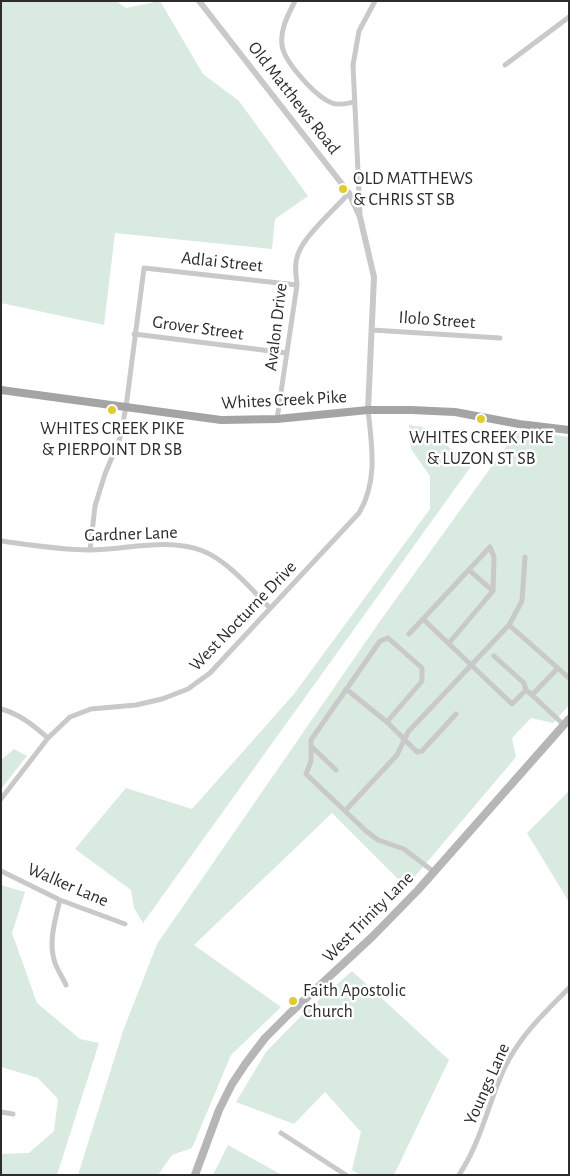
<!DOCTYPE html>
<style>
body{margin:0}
#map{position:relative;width:570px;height:1176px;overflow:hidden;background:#fff;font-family:"Alegreya Sans",sans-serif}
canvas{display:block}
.frame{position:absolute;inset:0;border:2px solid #2c2c2c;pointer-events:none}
</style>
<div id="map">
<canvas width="570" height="1176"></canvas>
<div class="frame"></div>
</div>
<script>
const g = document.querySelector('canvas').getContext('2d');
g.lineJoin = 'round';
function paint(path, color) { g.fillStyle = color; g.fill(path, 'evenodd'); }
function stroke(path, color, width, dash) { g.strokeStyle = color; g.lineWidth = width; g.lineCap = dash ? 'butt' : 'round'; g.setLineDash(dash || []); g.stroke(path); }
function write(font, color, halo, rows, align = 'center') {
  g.font = font + ' "Alegreya Sans",sans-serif'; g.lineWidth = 5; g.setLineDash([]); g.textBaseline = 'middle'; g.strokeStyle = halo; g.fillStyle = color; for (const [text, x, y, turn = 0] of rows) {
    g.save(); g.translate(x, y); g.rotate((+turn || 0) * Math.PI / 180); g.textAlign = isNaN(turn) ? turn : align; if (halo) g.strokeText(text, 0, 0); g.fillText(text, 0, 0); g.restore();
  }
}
paint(new Path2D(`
 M1 1H116L126 8 160 1 203 74 239 101 308 196 275 219 272 249 115 233 104 325 1 303Z
 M409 425 423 427 472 465 143 923 134 908 131 890 75 849 126 788 192 809 294 694 430 509V476L411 449Z
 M518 430 569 437V705L553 723 531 718 512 738 516 757 406 887 332 813 194 945 281 1007 231 1055 192 1148 172 1155 158 1175H78L123 1031 157 944 378 624Z
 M14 749 27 756 1 789V760Z
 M569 791V902L527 833Z
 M1 885 25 892 12 933 37 1003 80 1039 99 1043 57 1175H1V1154L29 1153 54 1131 58 1099 38 1078 1 1067Z
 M352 971 449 1060 394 1175H360L352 1170 361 1132 325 1092 294 1124 236 1102 266 1052 304 1013Z
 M228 1145 282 1175H213Z`), '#d9eae0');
stroke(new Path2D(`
 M295 1C288 15 280 29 282 45 284 62 316 97 332 103 339 106 348 103 355 102
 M505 65 569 17
 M360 214 353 65 359 31 375 1
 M372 330 500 338
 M134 334 287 353
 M277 419 297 285C296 274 294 264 298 254 304 236 336 208 349 193
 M1 541C30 545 60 550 89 550 126 550 167 537 203 551 228 561 251 589 270 608
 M90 550 95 506 105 474 120 438 126 407 144 268 297 285
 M469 570 493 591
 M423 619 490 547 494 557 493 591 449 643
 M509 625 522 601 525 557
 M409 634 423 619 512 704 526 690 524 683 494 656
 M346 689 387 722
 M526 690 532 695 558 668
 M532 695 564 725
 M1 709C20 714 34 726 48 738
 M311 746 336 770
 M1 799 48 738 70 717 91 709 136 705 162 699 188 689 210 673 359 513C378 481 372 447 368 410
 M345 811 306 774 311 761V740L380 641 388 638 422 668V681L387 722 417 752 422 751 456 714
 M1 871 60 900 125 924
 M434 872 404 849 378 840 366 831 345 811 397 755 408 732 509 625 569 678
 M60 900C55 920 48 943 55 963 58 971 63 978 66 985
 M1 1112 13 1114
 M281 1133 346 1175
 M459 1175C481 1142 488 1104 504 1069 519 1037 544 1013 569 988`), '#c9c9c9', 5);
stroke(new Path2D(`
 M199 1 349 193 360 217 374 277 368 410`), '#c9c9c9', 6);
stroke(new Path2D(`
 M195 1175 219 1110 232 1084 246 1063 265 1038 288 1015 373 936 418 890 569 719`), '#b6b6b6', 8);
stroke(new Path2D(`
 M1 390 221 420 277 419 368 410H411L455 412 519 424 569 430`), '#a4a4a4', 8);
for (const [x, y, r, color] of [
 [343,189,5,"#e4ca2d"],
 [112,410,5,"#e4ca2d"],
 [481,419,5,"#e4ca2d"],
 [293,1001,5,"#e4ca2d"]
]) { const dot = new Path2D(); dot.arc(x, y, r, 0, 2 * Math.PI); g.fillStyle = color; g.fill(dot); stroke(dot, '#fff', 2); }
write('18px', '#2c2c2c', '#fff', [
 ["Old Matthews Road",294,98,52],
 ["Adlai Street",222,262,6],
 ["Ilolo Street",437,320,4],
 ["Avalon Drive",276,327,-83],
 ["Grover Street",198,328,8],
 ["Whites Creek Pike",284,400,-3],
 ["Gardner Lane",131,534,-2],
 ["West Nocturne Drive",243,616,-46],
 ["Walker Lane",68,885,23],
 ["West Trinity Lane",368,917,-45],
 ["Youngs Lane",487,1084,-66]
]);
write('18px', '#2c2c2c', '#fff', [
 ["OLD MATTHEWS",353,179],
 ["& CHRIS ST SB",353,200],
 ["WHITES CREEK PIKE",112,429,"center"],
 ["& PIERPOINT DR SB",112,450,"center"],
 ["WHITES CREEK PIKE",481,438,"center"],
 ["& LUZON ST SB",481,459,"center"],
 ["Faith Apostolic",303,991],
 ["Church",303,1012]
], 'left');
</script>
